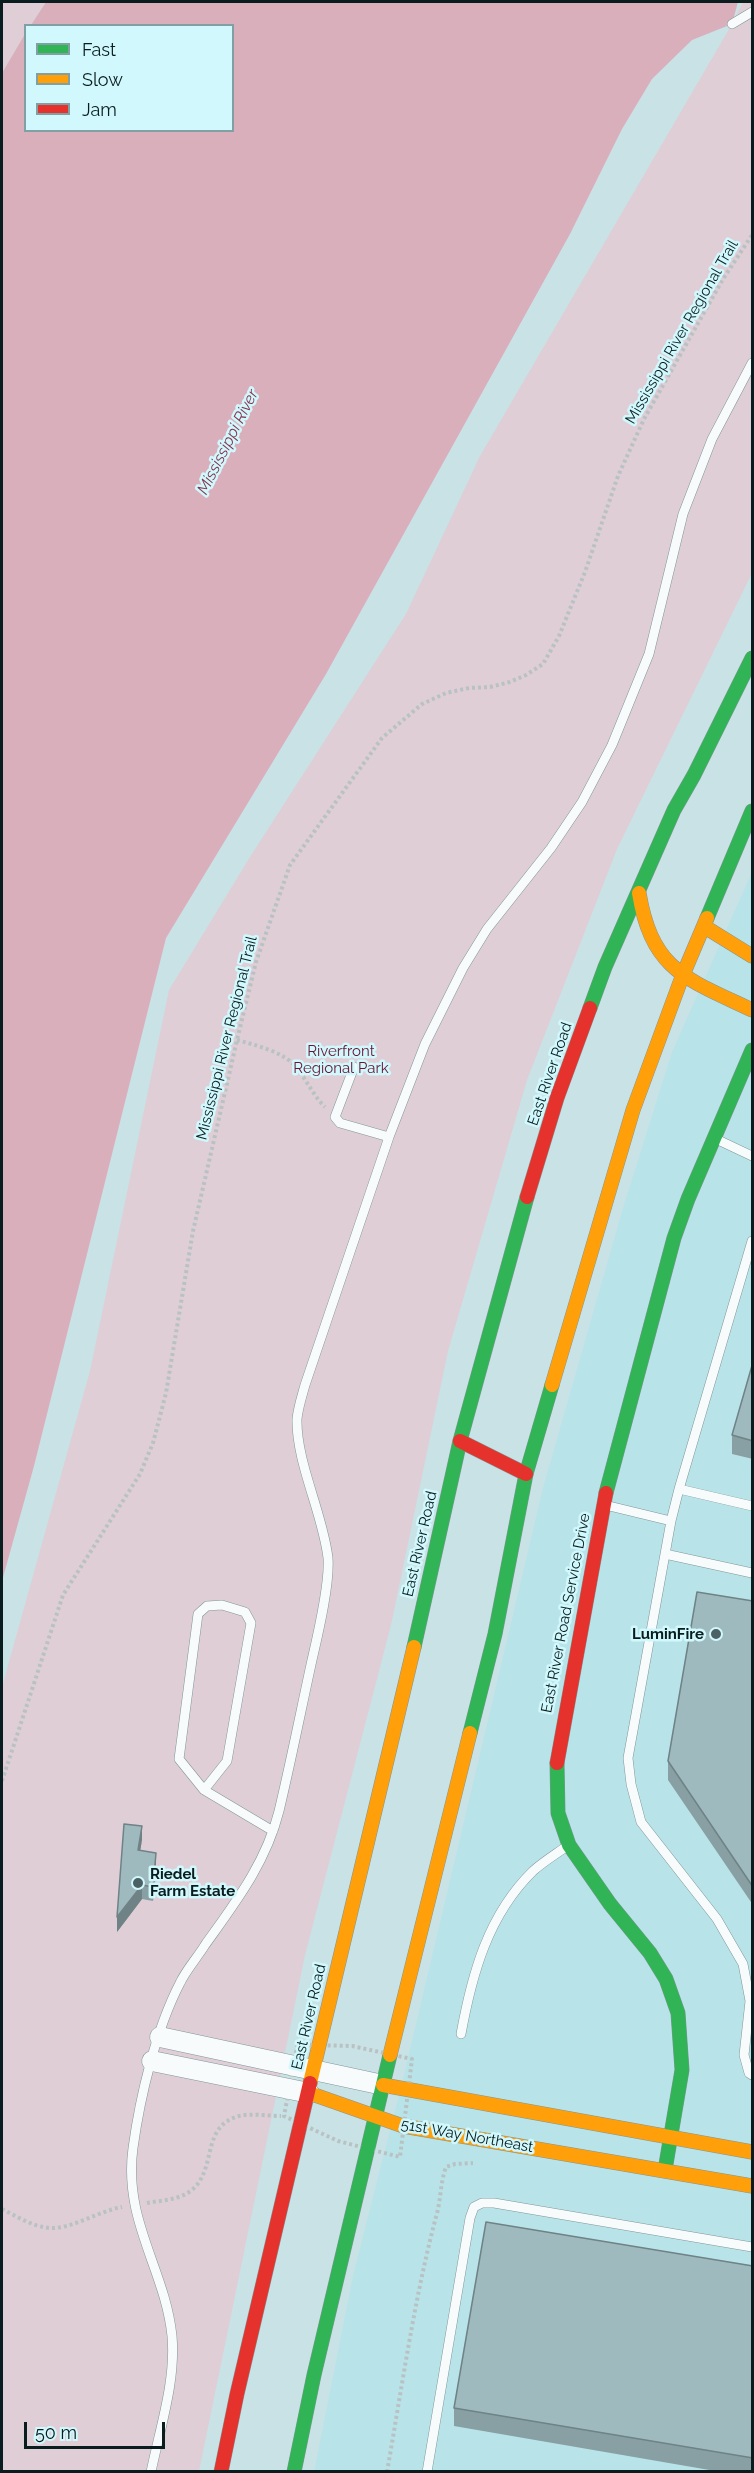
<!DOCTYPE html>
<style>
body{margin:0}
#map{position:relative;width:754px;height:2473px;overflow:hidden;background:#c9e2e5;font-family:Raleway,sans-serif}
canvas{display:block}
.frame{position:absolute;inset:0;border:3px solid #091c1e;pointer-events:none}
.legend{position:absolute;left:24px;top:24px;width:210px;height:108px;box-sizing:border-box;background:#d1f8fc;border:2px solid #81a0a3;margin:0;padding:8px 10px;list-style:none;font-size:18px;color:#091c1e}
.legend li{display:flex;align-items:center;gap:12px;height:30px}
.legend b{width:30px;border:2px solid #81a0a3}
.scale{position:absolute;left:24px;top:2422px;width:141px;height:27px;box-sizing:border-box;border:3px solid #091c1e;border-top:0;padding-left:8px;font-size:18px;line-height:21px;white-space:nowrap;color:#091c1e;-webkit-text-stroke:4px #d1f8fc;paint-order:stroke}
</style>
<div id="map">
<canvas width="754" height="2473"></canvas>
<div class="frame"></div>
<ul class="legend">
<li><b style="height:8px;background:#30b455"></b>Fast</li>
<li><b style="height:8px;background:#ff9f0a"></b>Slow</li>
<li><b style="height:8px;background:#e5322d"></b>Jam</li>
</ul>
<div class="scale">50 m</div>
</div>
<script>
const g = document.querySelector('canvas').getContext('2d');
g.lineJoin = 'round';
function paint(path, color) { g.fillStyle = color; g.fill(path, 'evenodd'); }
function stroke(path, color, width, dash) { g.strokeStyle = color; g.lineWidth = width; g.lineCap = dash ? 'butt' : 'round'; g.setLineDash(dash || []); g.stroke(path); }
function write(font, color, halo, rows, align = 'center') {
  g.font = font + ' Raleway,sans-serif'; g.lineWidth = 5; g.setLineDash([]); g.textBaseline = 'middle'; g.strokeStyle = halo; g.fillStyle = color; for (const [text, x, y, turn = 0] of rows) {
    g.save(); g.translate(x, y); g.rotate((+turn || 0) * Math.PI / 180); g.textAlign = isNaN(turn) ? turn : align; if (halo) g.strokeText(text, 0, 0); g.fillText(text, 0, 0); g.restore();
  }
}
paint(new Path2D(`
 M752 872V2471L314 2472 353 2276 403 2079 543 1488 623 1208 672 1052Z`), '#b8e4e9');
paint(new Path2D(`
 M2 2H46L31 25 26 26 25 34 2 73Z
 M743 2H752V573L617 849 527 1080 448 1351 391 1625 305 1955 199 2471 2 2472V1687L90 1371 169 990 250 857 406 614 480 456 732 24Z`), '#dfced6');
paint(new Path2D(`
 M46 2H738L732 24 692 40 652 79 622 129 570 234 326 674 166 938 34 1466 2 1581V73L25 34 26 130H232V26L31 25Z`), '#daafbc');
const lane = new Path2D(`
 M732 24 752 12
 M354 1067 335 1117 340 1123 389 1137
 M716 1139 752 1156
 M679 1489 752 1241
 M605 1505 671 1521 679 1489 752 1506
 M671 1521 628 1758 631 1784 641 1822 717 1919 743 1964 750 2001 744 2055 749 2073 752 2075
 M665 1554 752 1573
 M204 1790 227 1761 251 1623 245 1612 222 1605 207 1606 198 1614 179 1759 204 1790 273 1831
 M461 2034C472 1974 488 1915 533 1871 543 1862 556 1854 567 1846
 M151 2472C160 2428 176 2381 172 2336 165 2269 123 2221 133 2148 140 2097 156 2029 180 1983 186 1970 197 1958 205 1945 235 1903 266 1863 279 1811 291 1761 301 1710 312 1660 318 1634 330 1584 328 1558 323 1514 296 1462 297 1419 298 1408 302 1396 305 1385L389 1137 425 1044 463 968 487 929 551 848 582 802 612 745 649 654 683 514 712 439 752 363
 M427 2472 470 2218 474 2207 482 2203H494L752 2247`);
const street = new Path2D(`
 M160 2037 383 2085
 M152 2061 309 2093`);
const fast = new Path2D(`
 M707 918 752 811
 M590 1008 605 967 674 810 694 775 752 658
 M606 1493 674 1238 688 1199 752 1050
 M414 1647 460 1441 527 1197
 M470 1733 495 1634 526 1474 552 1385
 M557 1763 558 1813 569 1845 610 1904 650 1953 666 1979 678 2013 682 2070 665 2170
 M294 2472 314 2375 390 2055`);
const slow = new Path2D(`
 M639 893C652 971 687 979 752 1010
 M705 927 752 956
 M552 1385 633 1110 682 977 707 918
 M390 2055 470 1733
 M310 2083 414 1647
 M383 2085 752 2152
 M309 2093 403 2126 752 2186`);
const jam = new Path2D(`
 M527 1197 557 1098 590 1008
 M460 1441 526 1474
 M557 1763 606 1493
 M221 2472 237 2394 310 2083`);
stroke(lane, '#829698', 10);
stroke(street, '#829698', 21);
stroke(fast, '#829698', 15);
stroke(slow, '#829698', 15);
stroke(jam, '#829698', 15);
stroke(new Path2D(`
 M237 1040C255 1045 285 1052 297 1068 307 1081 313 1095 325 1107
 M2 1781 63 1595 140 1474 153 1443 166 1393 193 1231 237 1040 256 962 290 865 382 738 422 704 446 693 469 688 490 687 510 682 526 675 543 664 559 636 585 572 618 476 644 419 723 279 752 235
 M298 2042 312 2045 352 2046 412 2059 400 2157 338 2141 284 2116Z
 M147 2203C163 2200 183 2200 195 2187 216 2165 202 2126 239 2116 251 2113 268 2116 281 2116
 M2 2209C16 2216 33 2227 50 2228 72 2229 99 2211 122 2207
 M387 2472C402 2387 414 2300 436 2217 441 2201 440 2183 446 2167L455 2164 473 2163`), '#b9c2c3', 4, [3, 3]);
stroke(lane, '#f7fbfb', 9);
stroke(street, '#f7fbfb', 20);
stroke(fast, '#30b455', 14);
stroke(slow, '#ff9f0a', 14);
stroke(jam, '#e5322d', 14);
paint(new Path2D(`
 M753 1362V1459L732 1454V1435Z
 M753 1601V1905L668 1780V1761Z
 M142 1840 140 1850 156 1867 153 1901 142 1899 117 1932Z
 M753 2266V2472H721L454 2426V2408Z`), '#88a0a3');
paint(new Path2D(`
 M142 1826V1840L138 1864V1850Z
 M156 1853V1867L153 1901V1887Z
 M142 1885V1899L117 1932V1917Z`), '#6f8285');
const building = new Path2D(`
 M753 1362V1441L732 1435Z
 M697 1592 753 1601V1887L668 1761Z
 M124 1824 142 1826 138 1850 156 1853 153 1887 142 1885 117 1917Z
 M486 2222 753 2266V2458L454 2408Z`);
paint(building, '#9ebabe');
stroke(building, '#6f8285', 1.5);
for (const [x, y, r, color] of [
 [716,1634,6,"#4c6164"],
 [138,1883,6,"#4c6164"]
]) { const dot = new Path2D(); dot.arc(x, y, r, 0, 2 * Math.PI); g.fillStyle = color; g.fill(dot); stroke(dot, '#d1f8fc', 2); }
write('15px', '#091c1e', '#d1f8fc', [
 ["Mississippi River Regional Trail",682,332,-60],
 ["Mississippi River Regional Trail",227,1038,-76],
 ["East River Road",550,1074,-71],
 ["East River Road",420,1544,-77],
 ["East River Road Service Drive",566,1613,-79],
 ["East River Road",309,2017,-77],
 ["51st Way Northeast",467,2136,10]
]);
write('15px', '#681433', '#d1f8fc', [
 ["Riverfront",341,1051],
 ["Regional Park",341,1068]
]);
write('bold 15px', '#091c1e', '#d1f8fc', [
 ["LuminFire",704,1634],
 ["Riedel",150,1874,"left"],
 ["Farm Estate",150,1891,"left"]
], 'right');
write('italic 16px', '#87324d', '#d1f8fc', [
 ["Mississippi River",228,442,-63]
]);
</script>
